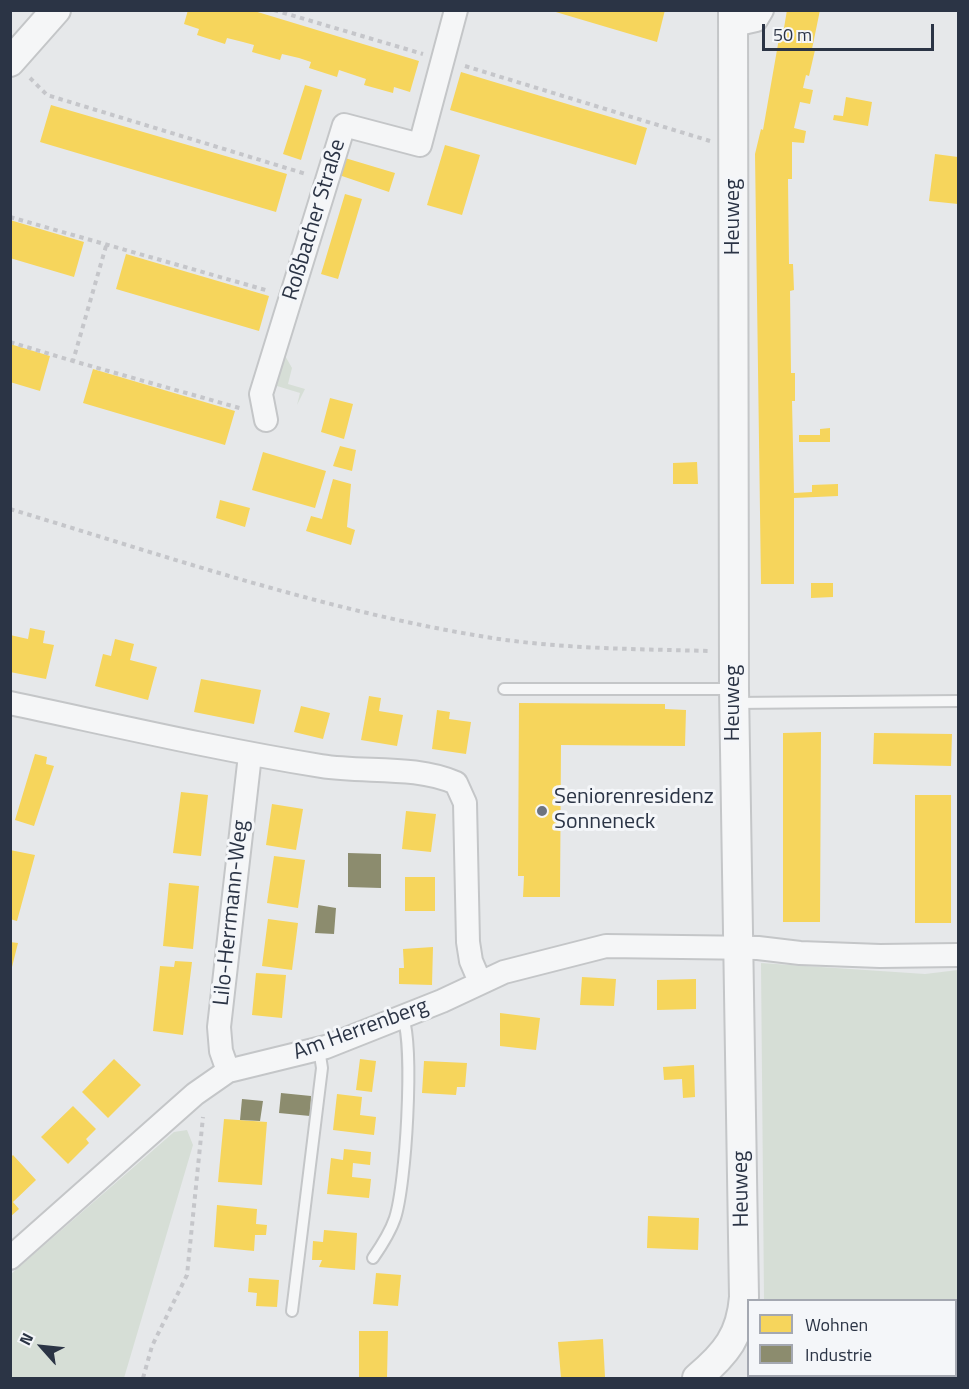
<!DOCTYPE html>
<meta charset="utf-8">
<style>
body{margin:0}
#map{position:relative;width:969px;height:1389px;overflow:hidden;background:#e6e8ea;font-family:"Titillium Web",sans-serif}
canvas{display:block}
.frame{position:absolute;inset:0;border:12px solid #2b3445;pointer-events:none}
.legend{position:absolute;left:747px;top:1299px;width:210px;height:78px;box-sizing:border-box;background:#f4f6f9;border:2px solid #a4a8b1;margin:0;padding:8px 10px;list-style:none;font-size:18px;color:#2b3445}
.legend li{display:flex;align-items:center;gap:12px;height:30px}
.legend b{width:30px;border:2px solid #a4a8b1}
.north{position:absolute;left:12px;top:1317px;width:60px;height:60px;-webkit-text-stroke:4px #f4f6f9;paint-order:stroke;rotate:297deg;font-size:16px;font-weight:700;line-height:24px;text-align:center;color:#2b3445}
.north::after{content:'';display:block;margin:auto;width:21px;height:27px;background:#2b3445;clip-path:polygon(50% 0,100% 100%,50% 72%,0 100%)}
.scale{position:absolute;left:762px;top:24px;width:172px;height:27px;box-sizing:border-box;border:3px solid #2b3445;border-top:0;padding-left:8px;font-size:18px;line-height:21px;white-space:nowrap;color:#2b3445;-webkit-text-stroke:4px #f4f6f9;paint-order:stroke}
</style>
<div id="map">
<canvas width="969" height="1389"></canvas>
<div class="frame"></div>
<ul class="legend">
<li><b style="height:16px;background:#f6d55c"></b>Wohnen</li>
<li><b style="height:16px;background:#8c8c6e"></b>Industrie</li>
</ul>
<div class="north">N</div>
<div class="scale">50 m</div>
</div>
<script>
const g = document.querySelector('canvas').getContext('2d');
g.lineJoin = 'round';
function paint(path, color) { g.fillStyle = color; g.fill(path, 'evenodd'); }
function stroke(path, color, width, dash) { g.strokeStyle = color; g.lineWidth = width; g.lineCap = dash ? 'butt' : 'round'; g.setLineDash(dash || []); g.stroke(path); }
function write(font, color, halo, rows, align = 'center') {
  g.font = font + ' "Titillium Web",sans-serif'; g.lineWidth = 6; g.setLineDash([]); g.textBaseline = 'middle'; g.strokeStyle = halo; g.fillStyle = color; for (const [text, x, y, turn = 0] of rows) {
    g.save(); g.translate(x, y); g.rotate((+turn || 0) * Math.PI / 180); g.textAlign = isNaN(turn) ? turn : align; if (halo) g.strokeText(text, 0, 0); g.fillText(text, 0, 0); g.restore();
  }
}
paint(new Path2D(`
 M284 354 292 368 288 384 305 389 297 405 300 393 277 386 273 397 270 393Z
 M761 963 925 974 958 970V1378H839V1376H956V1300H764Z
 M187 1130 193 1145 124 1378H11V1274L174 1132Z`), '#d6ded6');
paint(new Path2D(`
 M188 10H251L419 61 410 92 394 87 393 93 364 85 366 79 339 70 337 77 309 68 311 62 299 58 282 54 280 60 252 52 254 45 243 42 227 38 225 44 197 35 199 29 184 24Z
 M549 10H665L657 42Z
 M787 10H820L812 49 815 50 809 76 806 75 803 88 813 90 810 104 800 102 794 128 806 131 804 143 792 142V179H788L789 264H793L794 290 790 291 791 373H795V401H792L794 493 812 492V485L838 484V496L794 498V584H761L755 154 761 129 763 130 781 27 784 28Z
 M461 72 647 128 636 165 450 110Z
 M305 85 322 90 301 160 283 154Z
 M846 97 872 102 868 126 833 120 834 115 843 116Z
 M51 105 287 174 276 212 40 142Z
 M445 145 480 155 462 215 427 205Z
 M935 154 958 157V204L929 201Z
 M345 158 395 173 389 192 339 175Z
 M345 194 362 199 338 279 321 274Z
 M10 220 84 242 74 277 10 258Z
 M126 254 269 296 259 331 116 289Z
 M10 344 50 356 40 391 10 382Z
 M93 369 235 411 225 445 83 403Z
 M330 398 353 404 344 439 321 432Z
 M830 428V442H799V435H820V429Z
 M340 446 356 450 352 471 333 466Z
 M263 452 326 471 315 508 252 490Z
 M697 462 698 484H673V463Z
 M333 479 351 484 347 527 355 530 351 545 306 531 311 516 322 519Z
 M220 500 250 508 245 527 216 518Z
 M811 583H833V597L811 598Z
 M30 628 45 631 43 643 54 645 46 679 10 672V635L28 639Z
 M115 639 134 644 130 660 157 667 148 700 95 686 103 654 111 656Z
 M201 679 261 690 254 724 194 712Z
 M369 696 381 698 379 711 403 715 397 746 361 740Z
 M519 703 665 704V709L686 710 685 746 561 745 560 897H523L524 876H518Z
 M301 706 330 713 323 739 294 732Z
 M437 710 450 712 449 719 471 722 466 754 432 749Z
 M821 732 820 922H783V733Z
 M874 733 952 734 951 766 873 764Z
 M35 754 47 757 46 764 54 766 34 826 15 820Z
 M181 792 208 795 201 856 173 853Z
 M915 795H951V923H915Z
 M272 804 303 809 296 850 266 845Z
 M406 811 436 814 431 852 402 849Z
 M10 850 35 855 17 921 10 919Z
 M274 856 305 860 298 908 267 903Z
 M405 877H435V911H405Z
 M169 883 199 886 193 949 163 946Z
 M268 919 298 923 292 970 262 966Z
 M10 942 18 943 11 971H10Z
 M433 947 432 985 399 984V968H404L403 949Z
 M175 961 192 962 183 1035 153 1031 160 966 174 967Z
 M256 973 286 975 282 1018 252 1015Z
 M582 977 616 979 614 1006 580 1005Z
 M696 979V1009L657 1010V980Z
 M500 1013 540 1018 536 1050 500 1046Z
 M114 1059 141 1085 108 1118 82 1092Z
 M360 1059 376 1061 372 1092 356 1090Z
 M424 1061 467 1063 465 1087H457L456 1095 422 1093Z
 M694 1065 695 1097 683 1098 682 1079 664 1080 663 1067Z
 M337 1094 362 1097 360 1115 376 1117 374 1135 333 1130Z
 M73 1106 96 1129 86 1139 89 1143 68 1164 41 1137Z
 M224 1119 267 1122 262 1185 218 1182Z
 M344 1149 371 1152 370 1165 353 1163 352 1177 371 1179 369 1198 327 1194 331 1158 343 1160Z
 M13 1155 36 1180 13 1202 19 1209 10 1217V1158Z
 M217 1205 257 1209 256 1224 267 1225 266 1235H255L254 1251 214 1247Z
 M648 1216 699 1218 698 1250 647 1248Z
 M324 1230 357 1233 355 1270 319 1267 322 1260H312L313 1241 323 1242Z
 M376 1273 401 1275 398 1306 373 1304Z
 M249 1278 279 1280 277 1307 256 1306 257 1293 248 1292Z
 M359 1331H388L387 1378H359Z
 M603 1339 605 1377 561 1378 558 1342Z`), '#f6d55c');
paint(new Path2D(`
 M348 853 381 854V888L348 887Z
 M318 905 336 908 334 934 315 933Z
 M281 1093 311 1096 310 1116 279 1113Z
 M242 1099 263 1101 260 1121 240 1120Z`), '#8c8c6e');
const service = new Path2D(`
 M504 689H732
 M734 703 958 701
 M373 1258C382 1245 390 1233 395 1218 406 1184 414 1050 403 1017
 M292 1311 322 1068 319 1049`);
const minor = new Path2D(`
 M734 25 756 20 762 10
 M266 420 261 394 344 125 420 145 456 10
 M10 703C114 725 216 749 321 766 365 773 415 765 456 783L465 803 468 942 471 961 480 982
 M228 1071 221 1051 219 1027 250 755
 M10 1258 195 1094 228 1071 326 1047 442 1001 504 972 606 946 758 948 800 953 880 956 958 955`);
const tertiary = new Path2D(`
 M10 62 56 10
 M697 1378C726 1354 741 1335 744 1297L734 689 733 10`);
stroke(service, '#c4c6c8', 14);
stroke(minor, '#c4c6c8', 26);
stroke(tertiary, '#c4c6c8', 32);
stroke(new Path2D(`
 M274 10 423 54
 M465 66 710 141
 M30 78 47 95 306 174
 M10 217 269 291
 M106 246 73 361 243 409
 M10 342 73 361
 M10 509C169 557 328 612 492 638 564 649 637 649 709 651
 M143 1378 152 1346 187 1275 203 1117`), '#c5c6ca', 4, [4.5, 4.5]);
stroke(service, '#f5f6f7', 10);
stroke(minor, '#f5f6f7', 22);
stroke(tertiary, '#f5f6f7', 28);
for (const [x, y, r, color] of [
 [542,811,6,"#6c737f"]
]) { const dot = new Path2D(); dot.arc(x, y, r, 0, 2 * Math.PI); g.fillStyle = color; g.fill(dot); stroke(dot, '#f4f6f9', 2); }
write('22px', '#2b3445', '#f4f6f9', [
 ["Heuweg",734,217,-90],
 ["Roßbacher Straße",315,220,-73],
 ["Heuweg",734,703,-90],
 ["Lilo-Herrmann-Weg",232,913,-84],
 ["Am Herrenberg",361,1030,-20],
 ["Heuweg",742,1189,-91]
]);
write('22px', '#2b3445', '#f4f6f9', [
 ["Seniorenresidenz",554,798],
 ["Sonneneck",554,823]
], 'left');
</script>
